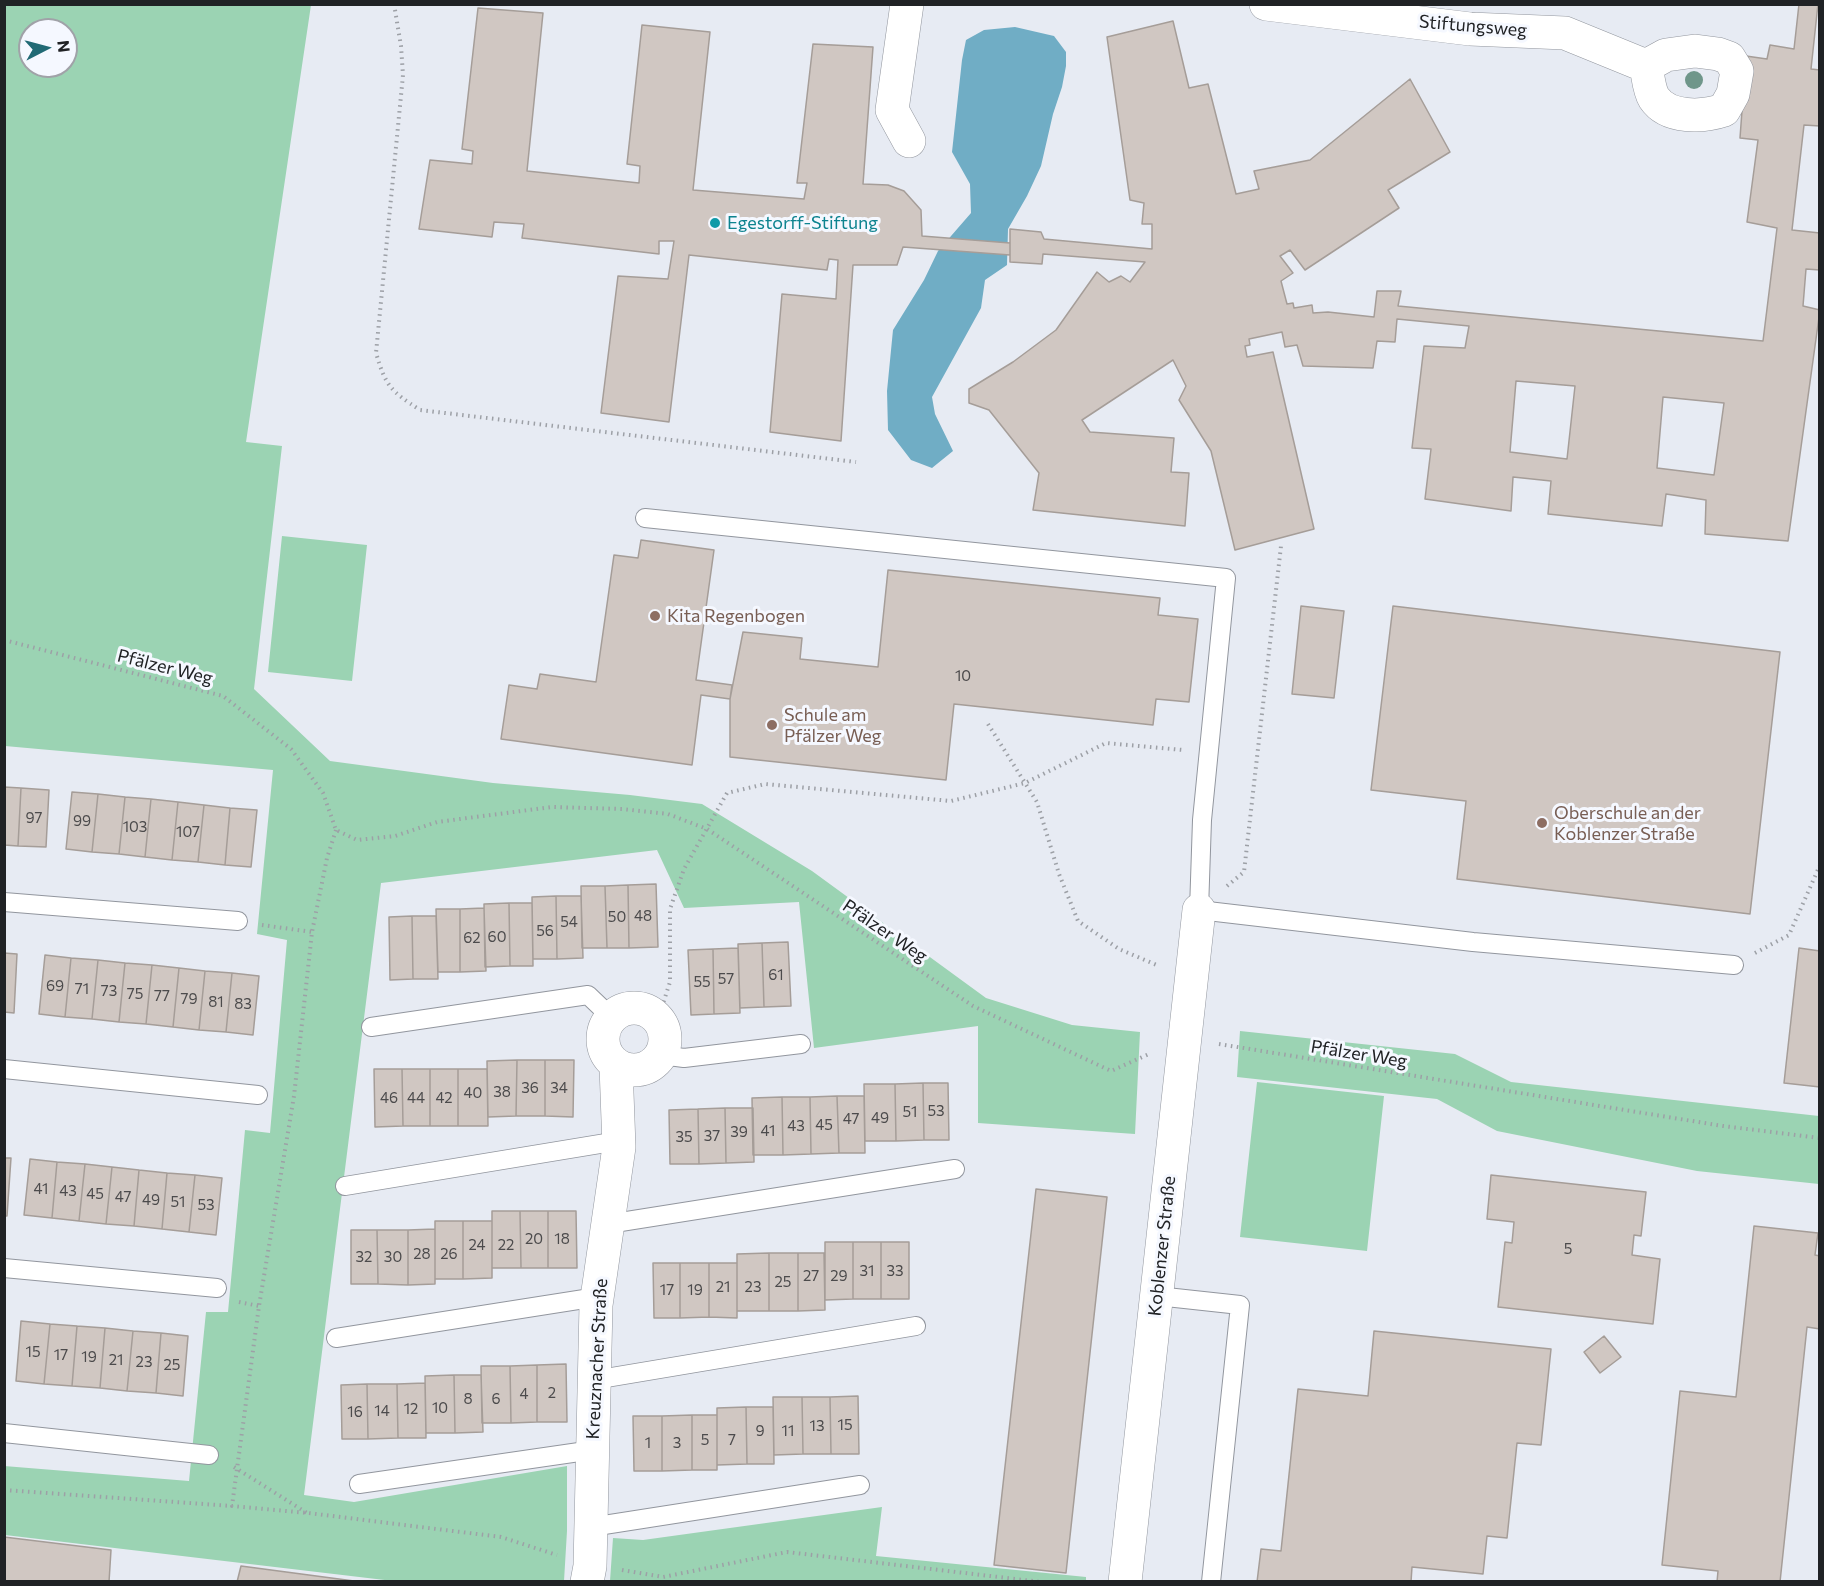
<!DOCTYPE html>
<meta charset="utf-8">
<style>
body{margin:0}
#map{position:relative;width:1824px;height:1586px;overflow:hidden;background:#e7ebf3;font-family:Commissioner,sans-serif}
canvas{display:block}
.frame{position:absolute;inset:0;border:6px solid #202225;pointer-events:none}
.north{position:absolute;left:18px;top:18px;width:60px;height:60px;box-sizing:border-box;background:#f5f8ff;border:2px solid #a0a2a8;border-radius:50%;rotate:84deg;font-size:16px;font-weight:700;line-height:24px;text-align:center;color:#202225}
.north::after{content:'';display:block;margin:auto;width:21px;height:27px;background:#216a75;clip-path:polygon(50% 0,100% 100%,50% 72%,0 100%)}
</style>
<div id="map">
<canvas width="1824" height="1586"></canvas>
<div class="frame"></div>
<div class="north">N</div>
</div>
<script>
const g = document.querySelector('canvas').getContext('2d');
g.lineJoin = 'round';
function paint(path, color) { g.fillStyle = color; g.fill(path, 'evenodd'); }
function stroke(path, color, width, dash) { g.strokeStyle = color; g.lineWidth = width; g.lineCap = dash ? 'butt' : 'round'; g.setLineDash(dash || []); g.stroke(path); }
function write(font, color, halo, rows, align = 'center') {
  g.font = font + ' Commissioner,sans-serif'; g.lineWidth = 6; g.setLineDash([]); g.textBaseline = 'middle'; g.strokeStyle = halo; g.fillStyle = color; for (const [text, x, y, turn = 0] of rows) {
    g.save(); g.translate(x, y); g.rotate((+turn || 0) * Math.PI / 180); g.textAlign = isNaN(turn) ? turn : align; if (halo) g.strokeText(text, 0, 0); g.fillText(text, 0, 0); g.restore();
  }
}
paint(new Path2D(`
 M5 5H311L246 442 282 446 254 689 330 761 493 783 630 795 702 804 812 871 986 998 1072 1025 1140 1032 1135 1134 978 1123V1026L814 1048 799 902 684 908 657 850 381 883 304 1495 354 1502 567 1466V1531L564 1581H393L5 1535 4 1466 189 1481 206 1312H228L245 1130 270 1133 287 940 257 934 273 770 5 746ZM30 30H66V66H30Z
 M282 536 367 545 352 681 268 672Z
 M1240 1031 1455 1054 1511 1082 1819 1116V1184L1697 1171 1497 1131 1437 1099 1237 1077Z
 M1257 1082 1384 1096 1367 1251 1240 1237Z
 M882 1507 876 1556 1086 1577V1581H610L613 1538 643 1540Z`), '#9bd3b3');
paint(new Path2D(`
 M1015 27 1054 36 1066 52V66L1062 87 1053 114 1041 166 1027 196 1008 229 1007 265 985 280 981 308 932 397 935 414 953 451 932 468 911 460 888 430 887 391 893 330 924 280 938 251 971 213 970 184 952 152 962 60 966 40 984 30Z`), '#70adc5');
const building = new Path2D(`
 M1799 4H1818L1811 69 1820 70V126L1804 125 1792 230 1820 233V270L1806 269 1803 306 1820 310 1788 541 1705 534 1706 500 1666 494 1662 526 1548 514 1551 481 1513 477 1511 511 1425 499 1431 449 1412 448 1424 346 1465 348 1469 326 1397 319 1395 342 1377 341 1373 368 1303 366 1297 345 1285 347 1282 332 1249 339 1250 345 1245 346 1247 357 1273 352 1314 529 1235 550 1211 451 1179 400 1186 386 1173 360 1082 420 1090 432 1174 438 1171 472 1189 473 1185 526 1033 510 1039 473 989 410 969 403V389L1013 362 1056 330 1097 272 1109 282 1121 276 1130 282 1145 262 1043 254 1042 264 1010 262V229L1041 232 1044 239 1152 249V224H1142L1144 203 1130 200 1107 37 1173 21 1189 88 1208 84 1236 194 1259 189 1254 171 1310 160 1410 79 1450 152 1388 190 1399 208 1305 270 1290 250 1280 256 1293 273 1281 281 1287 304 1293 303 1294 308 1312 305 1313 313 1328 312 1374 317 1377 291H1401L1398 306 1763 341 1777 228 1747 222 1758 140 1740 138 1746 56 1767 59 1770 45 1794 49ZM1516 381 1575 386 1567 459 1510 452ZM1663 397 1724 403 1714 475 1657 468Z
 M478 8 543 13 527 171 639 183 640 166 627 164 642 25 710 32 693 190 804 199 807 183H797L813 44 873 47 863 184 888 185 904 191 921 210 922 236 1010 243V255L903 247 897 265H853L841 441 770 432 782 294 836 299 838 260 829 259 827 270 689 255 669 422 601 413 618 276 668 279 674 241H659V254L522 238 524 224 494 222 492 237 419 229 430 160 472 164 473 151 462 149Z
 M641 540 714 550 696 680 732 685 730 699 701 695 692 765 501 739 509 685 537 689 540 674 596 682 614 555 638 558Z
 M888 570 1160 598 1158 615 1198 619 1189 702 1156 699 1153 725 954 704 946 780 730 757V699L743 632 802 638 800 659 878 667Z
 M1301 606 1344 611 1334 698 1292 694Z
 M1393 606 1780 652 1750 914 1457 879 1466 801 1371 790Z
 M4 787 21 788 18 846 4 845Z
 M21 788 49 790 46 847 18 846Z
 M72 792 98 794 92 852 66 849Z
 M98 794 125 797 119 854 92 852Z
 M125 797 151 799 145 857 119 854Z
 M151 799 178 802 172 860 145 857Z
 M178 802 204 805 198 862 172 860Z
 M204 805 230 808 225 865 198 862Z
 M230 808 257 810 251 867 225 865Z
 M656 884 658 947 629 948 628 885Z
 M628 885 629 948H607L605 886Z
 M581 886H605L607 948H582Z
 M556 896H581L583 958 557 959Z
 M556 896 557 959H533L532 897Z
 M509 903H532L533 966H510Z
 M509 903 510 966 485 967 484 904Z
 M484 908 486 971 460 972V909Z
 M436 909H460V972H438Z
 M412 916H436L438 979H413Z
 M412 916 413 979 390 980 389 917Z
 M788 942 791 1006 764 1007 762 943Z
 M762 943 764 1007 740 1008 738 944Z
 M738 948 740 1013 714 1014 713 949Z
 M1799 948 1820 951V1087L1784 1083Z
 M713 949 714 1014 691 1015 688 950Z
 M4 953 17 954 14 1013 4 1012Z
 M45 955 71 958 65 1017 39 1014Z
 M71 958 98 960 92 1019 65 1017Z
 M98 960 125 963 119 1022 92 1019Z
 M125 963 152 965 146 1024 119 1022Z
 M152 965 179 968 173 1027 146 1024Z
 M179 968 205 971 199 1030 173 1027Z
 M205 971 232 973 226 1032 199 1030Z
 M232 973 259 976 253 1035 226 1032Z
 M517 1060 516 1116 488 1117 487 1061Z
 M517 1060H545V1116H516Z
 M545 1060H574L573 1117 545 1116Z
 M374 1069H402L403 1126 375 1127Z
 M402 1069H430V1126H403Z
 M430 1069H458V1126H430Z
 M458 1069H487L488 1126H458Z
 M923 1083 924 1140 896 1141 895 1084Z
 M923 1083H948L949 1140H924Z
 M864 1084H895L896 1141H865Z
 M837 1096 839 1153 811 1154 810 1097Z
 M837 1096H864L865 1153H839Z
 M782 1097 783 1155H753L752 1098Z
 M782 1097H810L811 1154 783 1155Z
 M725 1108H753L754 1162 726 1163Z
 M725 1108 726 1163 699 1164 698 1109Z
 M698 1109 699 1164H670L669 1110Z
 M4 1158H11L7 1216H4Z
 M30 1159 57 1162 52 1218 24 1215Z
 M57 1162 85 1164 79 1221 52 1218Z
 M85 1164 112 1167 106 1224 79 1221Z
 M112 1167 139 1170 134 1226 106 1224Z
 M139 1170 167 1173 162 1229 134 1226Z
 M167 1173 195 1175 189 1232 162 1229Z
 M195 1175 222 1178 216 1235 189 1232Z
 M1491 1175 1646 1192 1641 1236 1634 1235 1632 1255 1660 1259 1653 1324 1498 1307 1505 1242 1512 1243 1514 1222 1487 1219Z
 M1036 1189 1107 1197 1066 1573 994 1565Z
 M492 1211H520L521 1268H492Z
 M520 1211H548V1268H521Z
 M548 1211H576L577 1268H548Z
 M435 1221H463V1279H435Z
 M463 1221H492V1278L463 1279Z
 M1754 1226 1818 1233 1815 1255 1820 1256V1329L1807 1327 1780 1582H1717L1718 1571 1662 1565 1680 1391 1736 1397Z
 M435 1229V1284L408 1285V1230Z
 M351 1230H377L378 1284H351Z
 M377 1230H408V1285L378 1284Z
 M825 1242H853V1299L825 1300Z
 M853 1242H881V1299H853Z
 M881 1242H909V1299H881Z
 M769 1253H798V1311H769Z
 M769 1253V1311H737V1254Z
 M798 1253H824L825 1310 798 1311Z
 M653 1263H680V1318H654Z
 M680 1263H709V1317L680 1318Z
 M709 1263H737V1318L709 1317Z
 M21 1321 50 1324 44 1384 16 1381Z
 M50 1324 77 1326 72 1386 44 1384Z
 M77 1326 105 1328 100 1388 72 1386Z
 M105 1328 133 1331 127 1391 100 1388Z
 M133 1331 161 1333 156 1393 127 1391Z
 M1374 1331 1551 1349 1541 1445 1517 1443 1507 1538 1487 1536 1483 1574 1412 1567 1411 1582H1257L1261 1549 1281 1551 1298 1389 1368 1396Z
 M161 1333 188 1336 183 1396 156 1393Z
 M1604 1336 1621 1357 1600 1373 1584 1352Z
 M566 1364 567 1422H537V1365Z
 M537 1365V1422L511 1423 510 1366Z
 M481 1366H510L511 1423H482Z
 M454 1375 455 1433H426L425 1376Z
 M454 1375H481L483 1432 455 1433Z
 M425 1383 426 1438H398L397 1384Z
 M367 1384H397L398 1438 368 1439Z
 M367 1384 368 1439H342L341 1385Z
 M858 1396 859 1454H831L830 1397Z
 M773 1397H802L803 1454 774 1455Z
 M802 1397H830L831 1454H803Z
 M746 1407 747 1464 717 1465V1408Z
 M746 1407H773L774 1464H747Z
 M692 1415V1470L662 1471V1416Z
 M692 1415H717V1470H692Z
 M633 1416H662V1471H634Z
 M4 1537 111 1550 109 1582H4Z
 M241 1566 354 1581 237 1582Z`);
paint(building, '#d0c7c2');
stroke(building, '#a59d98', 1.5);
const lane = new Path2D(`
 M645 518 1226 578 1202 820 1199 910 1473 942 1734 965
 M4 902 238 921
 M371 1027 588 995 611 1017
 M661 1055 684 1058 801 1044
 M4 1069 258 1095
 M345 1186 618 1141
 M608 1224 955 1169
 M4 1268 217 1288
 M1157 1296 1240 1305 1211 1582
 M336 1338 597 1297
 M594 1380 916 1326
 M4 1433 209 1455
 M359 1484 593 1450
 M591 1527 860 1485`);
const street = new Path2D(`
 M907 4 892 110 909 141
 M1266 4 1470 29 1565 33 1646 66
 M1695 51 1718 54 1729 58 1737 71 1733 94 1724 110C1703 117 1668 119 1654 98 1649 90 1648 76 1646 66L1666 55Z
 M603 1039a31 31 0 1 1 62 0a31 31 0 1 1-62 0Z
 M587 1582 590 1566 596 1305 619 1147 616 1066
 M1125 1582 1199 910`);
stroke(lane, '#92969e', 20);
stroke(street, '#92969e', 34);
stroke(new Path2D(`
 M394 4 401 46 403 75 376 353C386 387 391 391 420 410L856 462
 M4 640 223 696 291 749 323 793 336 830 357 840 395 836 437 822 552 807 622 809 668 814 707 829 973 1006 1111 1071 1149 1054
 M988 724 1037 802 1059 874 1078 921 1119 949 1159 966
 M336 830 327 858 312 932 294 1096 259 1306 232 1506 308 1513 501 1537 557 1555
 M1227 886 1244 872 1281 546
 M262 925 312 932
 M1755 953 1789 935 1820 865
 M658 1019 670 982V909L684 869 727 793 765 784 951 801 1025 783 1106 743 1183 750
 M1219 1044 1723 1126 1820 1138
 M239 1302 259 1306
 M234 1467 307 1513
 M4 1490 232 1506
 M622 1570 663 1577 787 1552 1041 1582`), '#9da0a6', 4, [1.5, 4.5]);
stroke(lane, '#fff', 18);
stroke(street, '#fff', 33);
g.fillStyle = '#6f968a';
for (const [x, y] of [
 [1694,80]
]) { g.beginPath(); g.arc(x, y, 9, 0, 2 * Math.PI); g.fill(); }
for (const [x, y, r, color] of [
 [715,223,6,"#0f9aa8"],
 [655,616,6,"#8d6e63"],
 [772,725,6,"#8d6e63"],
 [1542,823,6,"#8d6e63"]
]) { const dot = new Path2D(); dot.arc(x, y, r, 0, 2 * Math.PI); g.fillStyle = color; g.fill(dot); stroke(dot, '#f5f8ff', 2); }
write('15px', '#4c4b4c', null, [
 ["10",963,676],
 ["97",34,818],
 ["99",82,821],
 ["103",135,827],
 ["107",188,832],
 ["48",643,916],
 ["50",617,917],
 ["54",569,922],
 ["56",545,931],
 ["60",497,937],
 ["62",472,938],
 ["61",776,975],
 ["57",726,979],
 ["55",702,982],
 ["69",55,986],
 ["71",82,989],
 ["73",109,991],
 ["75",135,994],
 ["77",162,996],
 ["79",189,999],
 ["81",216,1002],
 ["83",243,1004],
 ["36",530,1088],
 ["34",559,1088],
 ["38",502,1092],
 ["40",473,1093],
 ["46",389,1098],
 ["44",416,1098],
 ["42",444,1098],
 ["53",936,1111],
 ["51",910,1112],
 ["49",880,1118],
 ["47",851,1119],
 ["45",824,1125],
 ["43",796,1126],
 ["41",768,1131],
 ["39",739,1132],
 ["37",712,1136],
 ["35",684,1137],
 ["41",41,1189],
 ["43",68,1191],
 ["45",95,1194],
 ["47",123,1197],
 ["49",151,1200],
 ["51",178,1202],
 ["53",206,1205],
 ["20",534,1239],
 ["18",562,1239],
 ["24",477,1245],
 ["22",506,1245],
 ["5",1568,1249],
 ["28",422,1254],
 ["26",449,1254],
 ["32",364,1257],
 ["30",393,1257],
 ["31",867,1271],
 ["33",895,1271],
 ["27",811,1276],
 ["29",839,1276],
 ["25",783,1282],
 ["21",723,1287],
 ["23",753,1287],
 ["17",667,1290],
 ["19",695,1290],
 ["15",33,1352],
 ["17",61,1355],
 ["19",89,1357],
 ["21",116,1360],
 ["23",144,1362],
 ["25",172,1365],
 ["2",552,1393],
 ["4",524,1394],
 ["8",468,1399],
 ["6",496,1399],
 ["10",440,1408],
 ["12",411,1409],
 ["14",382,1411],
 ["16",355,1412],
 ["15",845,1425],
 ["13",817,1426],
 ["9",760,1431],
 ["11",788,1431],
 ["5",705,1440],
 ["7",732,1440],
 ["1",648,1443],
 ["3",677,1443]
]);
write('18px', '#202225', '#f5f8ff', [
 ["Stiftungsweg",1473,26,5],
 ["Pfälzer Weg",165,667,14],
 ["Pfälzer Weg",885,931,34],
 ["Pfälzer Weg",1359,1054,9],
 ["Koblenzer Straße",1162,1246,-84],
 ["Kreuznacher Straße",597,1359,-87]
]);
write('18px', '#0d838f', '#f5f8ff', [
 ["Egestorff-Stiftung",727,223]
], 'left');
write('18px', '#785e54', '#f5f8ff', [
 ["Kita Regenbogen",667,616],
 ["Schule am",784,715],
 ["Pfälzer Weg",784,736],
 ["Oberschule an der",1554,813],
 ["Koblenzer Straße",1554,834]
], 'left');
</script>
